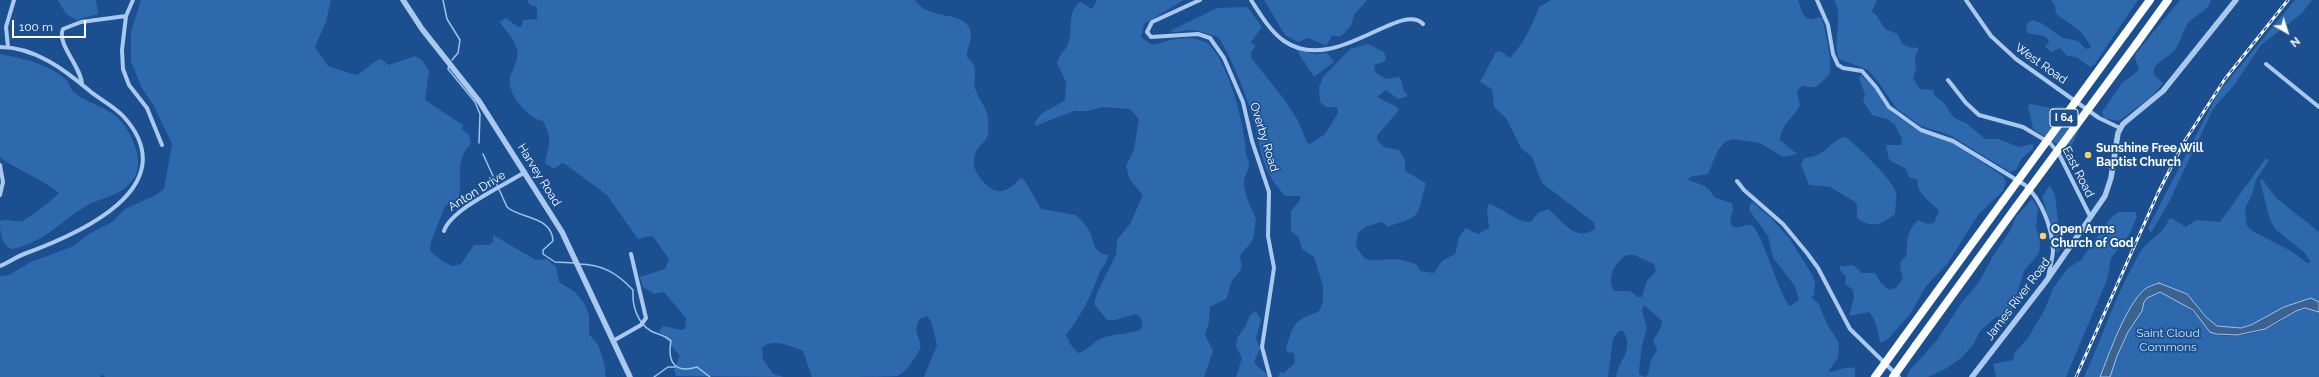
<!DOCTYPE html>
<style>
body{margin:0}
#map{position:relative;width:2319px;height:377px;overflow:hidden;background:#1b4f8f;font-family:Raleway,sans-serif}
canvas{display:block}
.north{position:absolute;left:2267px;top:12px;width:40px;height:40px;-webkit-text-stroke:3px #1b4f8f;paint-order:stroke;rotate:141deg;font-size:11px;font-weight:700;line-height:16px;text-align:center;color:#fff}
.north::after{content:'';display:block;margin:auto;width:14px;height:18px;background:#fff;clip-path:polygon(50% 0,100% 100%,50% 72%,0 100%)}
.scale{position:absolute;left:12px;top:20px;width:74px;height:18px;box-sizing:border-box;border:2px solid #fff;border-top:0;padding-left:5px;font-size:12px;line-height:14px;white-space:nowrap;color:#fff;-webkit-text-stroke:3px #1b4f8f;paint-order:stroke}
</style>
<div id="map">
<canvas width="2319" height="377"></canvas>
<div class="north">N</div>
<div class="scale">100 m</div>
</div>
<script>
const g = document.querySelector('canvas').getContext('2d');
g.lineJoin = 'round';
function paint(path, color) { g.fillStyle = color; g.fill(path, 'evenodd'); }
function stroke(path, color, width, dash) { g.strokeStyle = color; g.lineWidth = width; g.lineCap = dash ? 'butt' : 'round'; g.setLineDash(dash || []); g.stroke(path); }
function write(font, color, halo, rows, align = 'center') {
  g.font = font + ' Raleway,sans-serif'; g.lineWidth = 3.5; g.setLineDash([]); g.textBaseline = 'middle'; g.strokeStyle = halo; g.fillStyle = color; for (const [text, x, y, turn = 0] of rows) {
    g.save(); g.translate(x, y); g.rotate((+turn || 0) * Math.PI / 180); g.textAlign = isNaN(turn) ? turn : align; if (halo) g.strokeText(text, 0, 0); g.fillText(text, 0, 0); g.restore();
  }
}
paint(new Path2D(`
 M58 0H96L98 14 77 20 66 14Z
 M141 0H331L326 22 315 47 328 66 356 75C365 71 371 63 380 59L389 65 415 56 422 60 429 71 425 100 463 125 462 129 469 135 471 143C454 163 463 174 459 197L445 206 431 242 430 251 441 260 452 266 461 264 474 245H489L493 242V235L536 260 547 259 556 267 559 282 575 292 584 303 589 315V334L598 345 604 362 606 377H105L102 374 100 377H0V276L9 275 31 262 74 246 87 235 112 222 125 209 156 195 164 189 172 144 154 106 142 88 131 62V32Z
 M527 0H915C930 23 966 8 971 33 972 42 966 49 967 57 982 71 971 76 976 91 979 99 988 110 988 119 988 123 989 130 988 134 986 145 974 144 974 163 974 170 977 174 981 179 996 197 1005 194 1021 178L1025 181 1041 209 1075 215C1081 219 1089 228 1091 235 1095 245 1094 253 1108 255 1108 262 1103 266 1100 272 1090 297 1083 313 1066 335L1071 345 1078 353C1088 351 1094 340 1105 337 1117 333 1130 335 1141 329 1144 322 1142 318 1136 314L1115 320H1107L1094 304 1097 293 1116 255 1117 240 1130 224 1142 197V194L1130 180 1126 166 1134 150 1139 119 1130 109 1102 107 1088 111H1074L1035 126C1036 111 1056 108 1065 100L1066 82 1057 63C1059 55 1067 49 1069 41 1073 27 1067 12 1080 2L1092 9 1097 0H1184L1144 24 1141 37 1152 45C1168 41 1188 33 1205 42 1227 54 1246 130 1246 153 1246 157 1250 161 1249 165 1249 171 1244 175 1244 182 1244 194 1250 205 1255 216 1257 220 1254 229 1254 234 1254 243 1243 249 1240 257 1245 274 1237 270 1231 283 1229 289 1229 294 1226 299L1210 307 1209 322 1205 335 1213 351 1204 377H924L937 345 931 321 927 316 920 319C910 332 925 342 919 351 913 360 908 370 898 376 891 377 825 377 812 377L803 351C792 347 772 337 762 348L763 359 773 374 784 377 676 376 674 369 680 356 659 331 663 326 681 330 685 329 686 318 664 292 654 294 643 287 640 277 665 269 669 259 654 238 651 236 638 239 607 195 565 164 562 163 554 169 545 163C549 143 553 141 543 121 528 119 506 93 510 77 513 68 519 60 517 50 514 39 506 30 499 22L506 18 518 27H521L523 20 537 19V7L530 5Z
 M1264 0H1367L1354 15 1351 26 1341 36H1332L1326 46 1309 38 1298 42 1285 35Z
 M1551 0H1798C1801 6 1802 20 1812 19 1817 19 1817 16 1822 18 1824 25 1833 65 1830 71 1828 78 1822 82 1815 87 1807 89 1802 81 1797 92L1800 105C1794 118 1781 124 1780 140L1797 154 1783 157 1760 143 1732 139 1725 142 1718 150 1708 174 1690 177 1688 180C1699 184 1709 185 1714 197L1732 203 1733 210 1730 221 1733 227C1742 229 1745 224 1751 225 1760 226 1779 295 1790 306L1799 300 1795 286 1773 258 1768 236 1750 211 1749 208 1752 202 1771 218 1789 238 1810 271 1815 281 1814 296 1811 297 1819 304 1827 324 1839 343 1838 358 1828 372C1838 371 1846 366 1855 368V377H1616C1619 358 1635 350 1623 331H1619L1613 339 1608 377H1278L1280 372 1284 373 1295 363 1294 353 1287 352 1286 349C1294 322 1293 322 1319 311L1323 301V286L1314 257 1302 249 1299 238 1291 231V211L1300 200V196H1285C1258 166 1263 151 1252 115 1246 95 1230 53 1218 37 1209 34 1199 30 1189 30 1182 31 1177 33 1170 31L1217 8 1246 7 1249 9 1262 27 1251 42 1256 46 1251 52 1252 59 1284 99 1297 119 1307 142 1310 144 1325 134 1338 113 1337 107H1326L1320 102 1319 87 1324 76 1350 49 1368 44 1384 52 1386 59 1384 62 1374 65 1375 72 1386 79 1400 77 1404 91 1408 96 1398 99 1386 90 1377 97 1397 107 1399 110 1377 136V140L1384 147 1399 150 1405 160V171L1426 183C1422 193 1422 212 1412 218 1404 222 1395 223 1388 227L1382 222 1367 226 1358 233 1356 247 1365 259C1387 262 1393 255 1417 265L1420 271 1434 273 1442 261 1455 254 1459 237 1466 228 1478 234 1489 228 1487 209 1489 204C1504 208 1515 222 1531 222L1538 213 1548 209C1563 220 1574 243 1595 229L1594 223 1588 218 1542 183 1532 157 1521 148 1506 118 1494 107 1492 89 1480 82 1496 52 1500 51 1510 58C1524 43 1532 26 1539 7ZM1627 255H1634L1654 264 1656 271 1646 282 1642 297H1638L1630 291H1614C1606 278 1615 262 1627 255ZM1644 305 1662 321 1660 329 1653 341 1657 350 1651 360 1648 375 1645 377 1639 374V370L1642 345 1647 328 1642 311Z
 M1834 0H1877L1872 11 1877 16 1885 29 1898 34 1902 44 1908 47 1919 48 1915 57 1916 68 1913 78 1920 89 1933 90 1935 96 1944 103 1954 118 1966 123 1985 139H1998L2019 147 2033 144V149L2022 158 2016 170 2010 172 1950 135 1921 126 1897 109 1879 83 1868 70 1839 59C1832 42 1844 16 1834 0Z
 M2051 0H2138L2094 65 2090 67 2076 57 2067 56 2060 48 2052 52 2045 47 2049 42C2046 32 2033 37 2026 31L2027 24 2032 20 2041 23 2063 38 2078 41 2086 49 2090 48 2091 46 2080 31 2056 14 2055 6Z
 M2180 0H2211C2209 10 2196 15 2189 22 2181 31 2182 43 2173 52 2166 59 2152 63 2154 75L2163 83 2151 97 2119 121 2104 118 2102 112 2122 83 2139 70 2135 58 2136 53Z
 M2295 0H2312L2301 14 2261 45 2235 84 2213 109 2169 202 2151 233 2148 228 2218 93Z
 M1296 49 1314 54 1327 53 1334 62 1314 77Z
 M0 54C15 57 30 60 44 66 51 69 63 76 67 81 70 84 70 89 73 91 84 102 101 105 113 114 129 125 146 160 134 178 121 198 101 196 83 208 56 225 46 241 13 249 1 247 0 230 0 221 8 218 15 223 22 221 28 219 55 198 59 193 41 178 18 171 0 157Z
 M1861 75 1873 86 1885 105 1898 117 1922 133 1942 138 1958 146 2003 176 2006 182 2003 191 1978 215 1948 263 1926 286 1911 313 1889 338 1881 343C1878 339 1878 321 1869 312L1849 316 1854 297 1853 290 1845 284 1846 277 1840 270V266C1855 268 1848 260 1862 273H1875L1881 283 1889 290 1896 288 1903 278 1900 267 1901 261 1907 255C1906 242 1908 229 1918 220L1928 224 1934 223 1939 211C1932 202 1915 194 1918 180L1909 177 1906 169 1889 160 1886 145H1901L1902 139 1895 125 1887 119 1872 115 1863 101 1865 95 1859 78Z
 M2030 104 2052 108 2062 106 2084 118 2067 156 2059 146 2033 129 2028 106Z
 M1843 137 1847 138C1858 147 1894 181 1896 193 1897 198 1895 208 1895 214 1880 225 1873 229 1857 218V206L1855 202 1830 187 1809 185 1801 165 1804 158C1827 156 1825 145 1843 137Z
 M2266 158 2269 160 2256 180 2251 197 2245 208 2247 226 2254 232 2293 252 2307 263 2311 262 2305 253 2276 230 2270 220 2260 181 2262 179 2276 198 2319 232V302L2311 298 2303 300C2276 311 2242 340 2212 323L2187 294 2145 289 2130 309 2100 377H2084C2103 336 2117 290 2141 251 2149 238 2164 235 2168 220L2171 218 2186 227 2196 220 2220 222Z
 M2050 185 2055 195 2058 221 2065 241 2057 254 2053 232 2042 197Z
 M2032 199 2038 208 2036 227 2040 242 2039 253 2024 271 2012 310 2007 315 1996 317 1980 331 1973 345 1961 358 1947 368 1928 377H1907L1909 371 1937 340 1962 302 1979 282 1993 256 2010 231 2016 217Z
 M2118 212H2135L2137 216 2130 233 2111 258 2107 280 2066 377H1996L1993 364 2013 360 2015 352 2028 338 2045 309 2053 288 2068 268 2081 260 2110 219Z
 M2160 292C2175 300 2191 307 2202 321 2206 326 2208 332 2215 334 2232 339 2257 334 2272 326 2289 318 2299 303 2319 312V377H2110L2117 356 2128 332 2142 311 2144 302 2147 298Z
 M1256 311 1261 320 1256 338 1260 348 1254 362C1258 369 1265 370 1269 377H1236L1242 358 1236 347 1237 338 1245 327 1250 315Z`), '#2e69ad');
const water = new Path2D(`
 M2159 283 2187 294 2206 317 2217 326 2241 328 2251 325 2284 307 2311 298 2319 302V312L2305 308 2296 311 2265 329 2237 335 2216 334 2210 332 2193 310 2160 292 2147 298 2144 302 2142 311 2128 332 2117 356 2110 377H2100C2109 354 2126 305 2145 289 2149 286 2154 285 2159 283Z`);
paint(water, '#3c6290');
stroke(water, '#9cc4f0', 1);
stroke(new Path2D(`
 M443 0 447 19 460 40 458 53 452 60
 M449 65 448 69 475 102 480 114 479 143
 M483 154 507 207C520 219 552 216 553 241L543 250V254L555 262 575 263
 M578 264C602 264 617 273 633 290 632 305 637 323 651 331 657 334 667 336 671 341 667 362 675 374 697 367L710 377
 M654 377 668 367H675`), '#9cc4f0', 1.5);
stroke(new Path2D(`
 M133 0 126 16 122 50 123 69 129 85 147 108 162 145
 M1200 0 1152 22 1147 32 1151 37 1198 34 1210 38 1224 58 1243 102 1252 141 1269 192 1268 236 1274 268 1262 347 1270 377
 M1251 0C1260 14 1270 31 1284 41 1335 76 1400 0 1423 24
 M1817 0 1828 25 1833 54 1838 65 1843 68 1862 71 1876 87 1889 107 1921 130 1953 141 2025 185C2042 200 2052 228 2053 250 2053 259 2049 269 2048 278
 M1966 0 1991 36 2016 59 2099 118 2120 128
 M0 47C35 47 65 70 91 92 101 100 115 107 124 117 187 188 76 235 24 254 16 257 8 263 0 266
 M8 47 6 27 14 0
 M2266 64 2319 107
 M1948 80 1966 103 1979 115 2023 127 2050 143 2059 154 2090 216
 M82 85C82 67 56 44 63 29L81 22 126 16
 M0 165 3 182 0 195
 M1737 181 1744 190 1783 224 1807 253 1818 268 1850 329 1899 377
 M444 231C451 209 505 185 525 172
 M613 341 641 325 646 318 631 254`), '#a9c9ee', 4);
stroke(new Path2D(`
 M403 0 422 29 479 101 562 232 630 377
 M1972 377 2047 280 2105 196 2111 178 2118 133 2123 124 2163 91 2236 0`), '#a9c9ee', 5.5);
stroke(new Path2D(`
 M2125 34 2150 0
 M2137 43 2168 0
 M1904 337 2003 201
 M1916 345 2016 207`), '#fff', 8);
const rail = new Path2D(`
 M2076 377 2158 193 2184 142 2225 79 2288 0`);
stroke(rail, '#fff', 3);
stroke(rail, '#1b4f8f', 1.5, [4.5]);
stroke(new Path2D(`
 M2003 201 2125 34
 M2016 207 2137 43
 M1875 377 1904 337
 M1893 377 1916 345`), '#fff', 8);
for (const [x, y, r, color] of [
 [2088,155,4,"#ffd166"],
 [2043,236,4,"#ffd166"]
]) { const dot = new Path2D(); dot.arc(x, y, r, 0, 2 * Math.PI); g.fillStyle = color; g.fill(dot); stroke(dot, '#1b4f8f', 1.5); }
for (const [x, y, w] of [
 [2064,118,28]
]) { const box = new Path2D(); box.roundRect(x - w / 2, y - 9, w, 18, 3); g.fillStyle = '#1b4f8f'; g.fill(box); stroke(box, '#fff', 1); }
write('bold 11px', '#fff', null, [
 ["I 64",2064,118]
]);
write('12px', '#fff', '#1b4f8f', [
 ["West Road",2041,64,35],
 ["Overby Road",1264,137,73],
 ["East Road",2078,172,63],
 ["Harvey Road",539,175,58],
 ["Anton Drive",477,191,-32],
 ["James River Road",2018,299,-53]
]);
write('bold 12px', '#fff', '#1b4f8f', [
 ["Sunshine Free Will",2096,148],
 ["Baptist Church",2096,162],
 ["Open Arms",2051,229],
 ["Church of God",2051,243]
], 'left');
write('12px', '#cfe3fa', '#1b4f8f', [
 ["Saint Cloud",2168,333],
 ["Commons",2168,347]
]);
</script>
